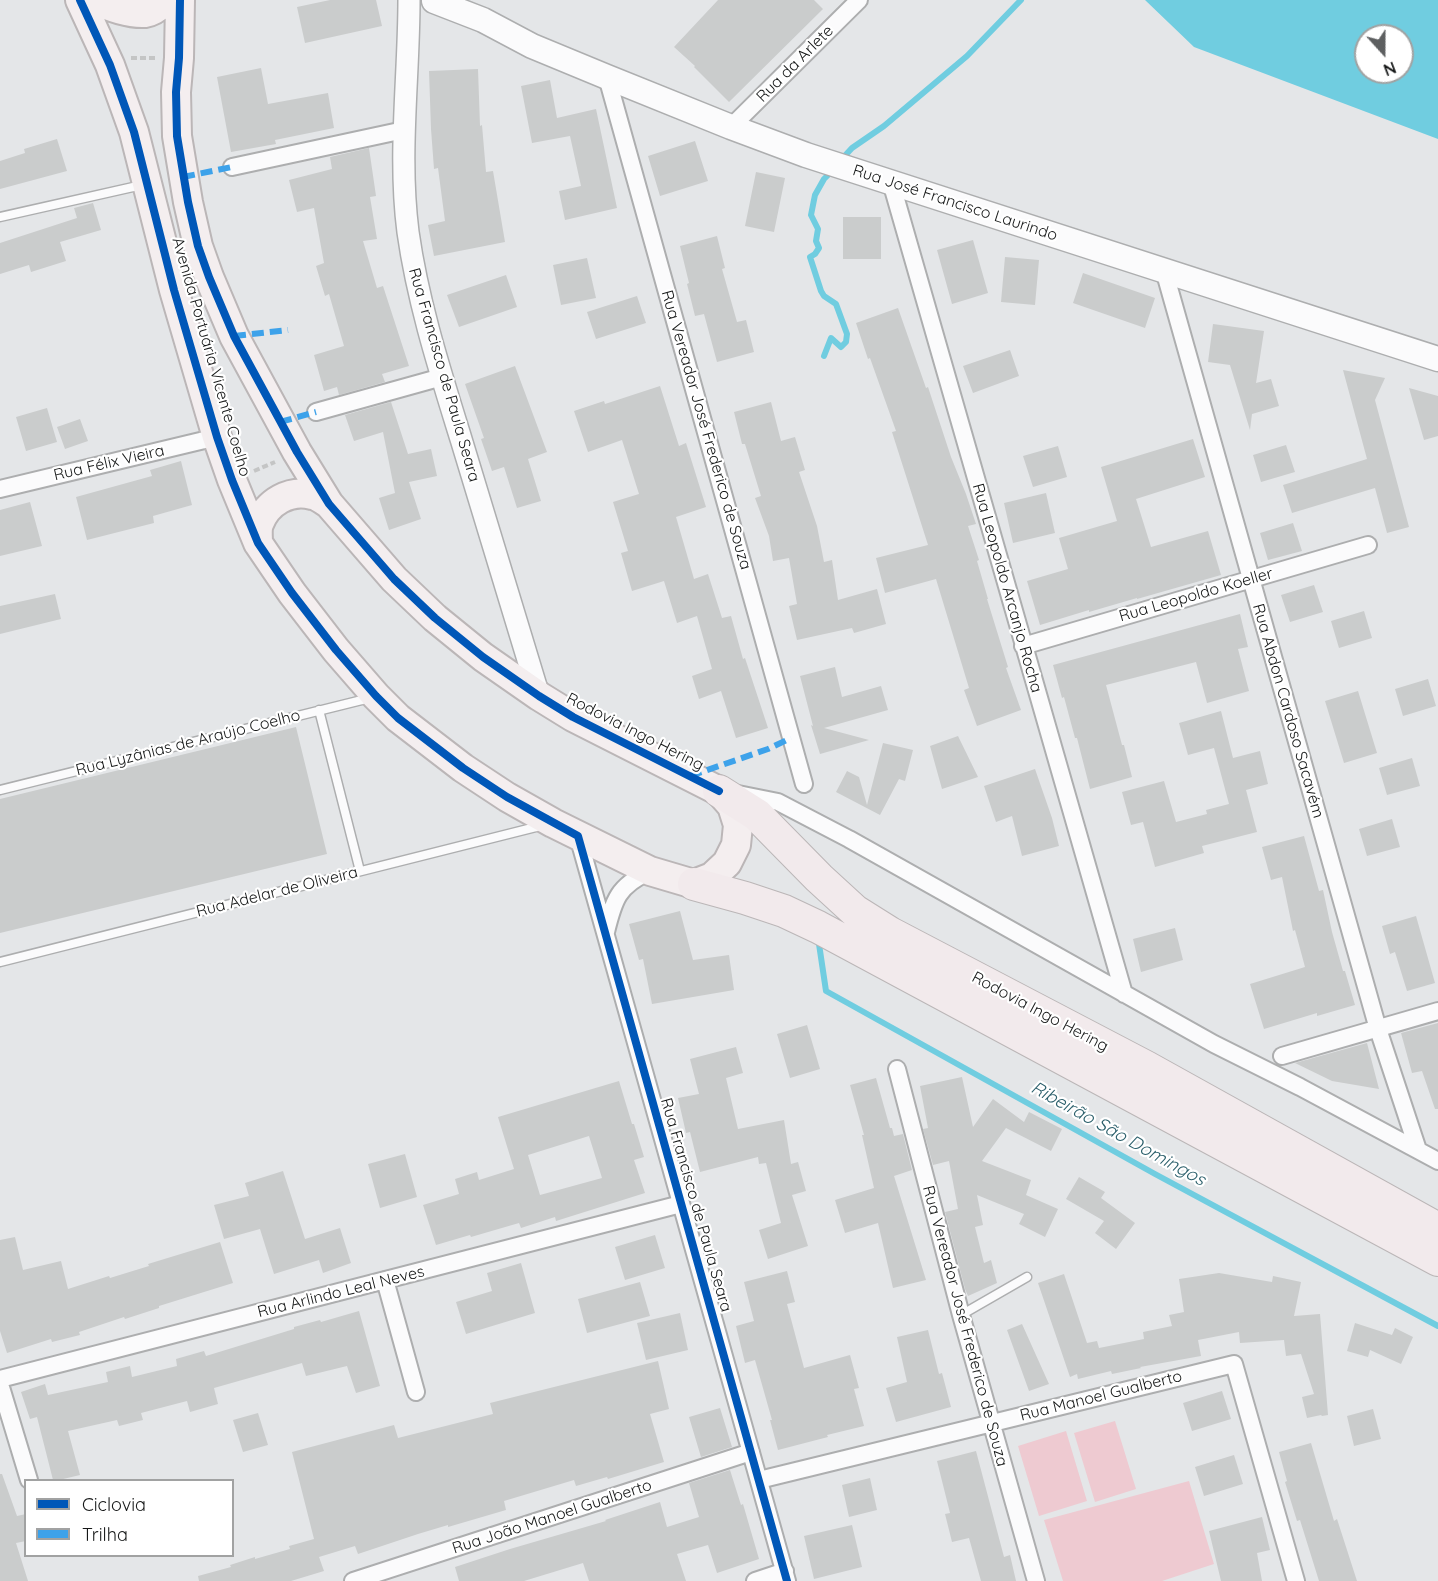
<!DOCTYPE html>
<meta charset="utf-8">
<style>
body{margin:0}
#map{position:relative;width:1438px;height:1581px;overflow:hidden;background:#e4e6e8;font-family:Quicksand,sans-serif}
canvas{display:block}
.legend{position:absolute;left:24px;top:1479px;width:210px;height:78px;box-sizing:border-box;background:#fff;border:2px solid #a1a2a2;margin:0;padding:8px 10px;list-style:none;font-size:18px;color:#151717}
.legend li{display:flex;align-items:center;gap:12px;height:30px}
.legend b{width:30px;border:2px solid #a1a2a2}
.north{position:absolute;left:1354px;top:24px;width:60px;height:60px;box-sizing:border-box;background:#fff;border:2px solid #a1a2a2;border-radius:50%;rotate:159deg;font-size:16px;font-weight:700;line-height:24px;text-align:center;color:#151717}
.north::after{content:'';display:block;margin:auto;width:21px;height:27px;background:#5d5f60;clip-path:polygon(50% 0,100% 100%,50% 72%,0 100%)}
</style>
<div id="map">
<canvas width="1438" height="1581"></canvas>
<ul class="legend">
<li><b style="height:8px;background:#0057b8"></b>Ciclovia</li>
<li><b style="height:8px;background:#3da2ea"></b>Trilha</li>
</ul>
<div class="north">N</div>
</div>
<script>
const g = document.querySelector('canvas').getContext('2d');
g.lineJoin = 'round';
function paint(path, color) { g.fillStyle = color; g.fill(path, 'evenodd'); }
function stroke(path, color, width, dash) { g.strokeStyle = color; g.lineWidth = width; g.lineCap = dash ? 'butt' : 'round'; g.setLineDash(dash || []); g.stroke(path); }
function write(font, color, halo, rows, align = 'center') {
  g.font = font + ' Quicksand,sans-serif'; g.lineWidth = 4.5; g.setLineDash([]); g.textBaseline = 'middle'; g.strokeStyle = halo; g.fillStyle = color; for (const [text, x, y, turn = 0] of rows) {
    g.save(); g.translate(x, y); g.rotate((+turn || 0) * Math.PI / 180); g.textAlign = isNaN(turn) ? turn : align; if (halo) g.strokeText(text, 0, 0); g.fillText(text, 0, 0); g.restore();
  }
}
paint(new Path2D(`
 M1115 1421 1136 1489 1095 1502 1074 1433Z
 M1066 1431 1087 1501 1039 1516 1018 1446Z
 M1189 1481 1214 1564 1162 1581H1063L1044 1520Z`), '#eecad1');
paint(new Path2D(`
 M1145 0H1438V139L1194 47ZM1366 36H1402V72H1366Z`), '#70cde0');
stroke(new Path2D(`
 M840 161 852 148 884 126 967 56 1021 0
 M824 356 831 338 841 347 846 342 847 334 836 304 824 296 821 291 810 257 815 254 819 248 816 241 818 229 811 215 815 195 824 179 834 169
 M819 944 826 991 1155 1174 1438 1326`), '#70cde0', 6);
paint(new Path2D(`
 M330 0H376L382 26 305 43 297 7Z
 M718 0H814L823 9 729 102 694 67 695 66 674 47Z
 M261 68 268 104 328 93 334 128 275 140 276 144 231 152 217 77Z
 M478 69 480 126 482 125 486 172 493 171 505 242 434 256 428 225 445 221 438 168 434 169 431 129 429 71Z
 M550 80 557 118 596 109 617 208 565 220 559 191 581 186 570 136 532 143 521 86Z
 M57 139 67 171 0 189V161L25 153 24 149Z
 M695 141 708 181 660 196 648 156Z
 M369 148 376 196 370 197 377 239 363 241 377 288 383 286 409 366 382 374 385 382 339 395 337 387 324 391 314 355 344 346 329 294 325 296 316 266 324 263 314 208 297 212 289 180 332 169 330 157Z
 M756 172 785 178 774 232 745 226Z
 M93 203 101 230 60 242 66 261 31 272 29 265 0 274V243L77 218 74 208Z
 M843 217H881V259H843Z
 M717 236 725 268 722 269 737 322 746 320 754 352 717 362 704 314 695 316 687 284 689 283 680 246Z
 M973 240 988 293 952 304 937 250Z
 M1005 257 1039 260 1035 305 1001 302Z
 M587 258 596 298 561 305 553 265Z
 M1083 273 1155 298 1145 328 1073 303Z
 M506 275 517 307 459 327 447 295Z
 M637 296 646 323 596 339 587 312Z
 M898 308 926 388 928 387 951 457 966 494 976 524 968 526 979 560 977 561 988 599H987L1008 667 1006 668 1021 710 977 726 964 690 969 688 936 579 885 593 876 558 928 545 892 432 896 431 870 358 868 359 856 323Z
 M1213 324 1264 331 1256 383 1271 379 1279 406 1252 414 1250 430 1230 365 1208 362Z
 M1010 350 1019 376 973 393 963 366Z
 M515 366 547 452 528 459 541 501 517 508 504 467 492 471 481 439 484 438 465 384Z
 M1343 370 1385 378 1375 400 1409 527 1387 533 1375 488 1292 513 1283 485 1367 459Z
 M660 386 679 446 686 443 706 507 676 517 694 579 708 574 722 618 731 616 743 659 745 658 768 728 736 738 721 691 699 699 692 676 712 669 697 616 677 623 664 581 632 591 621 553 628 551 613 502 639 494 622 440 588 452 574 411 604 401 605 404Z
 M1409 388 1438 396V436L1424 440Z
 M391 402 408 454 431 449 437 476 409 482 421 519 389 530 379 498 395 493 383 432 354 441 345 415Z
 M771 402 781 441 795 437 805 470 799 472 817 526 824 562 832 560 838 600 877 589 886 624 854 633 852 628 797 640 789 606 797 604 789 558 773 561 769 536 755 498 761 496 745 444H742L734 412Z
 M47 408 57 442 26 451 16 417Z
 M80 419 88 441 65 449 57 427Z
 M1193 439 1205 477 1136 499 1151 547 1208 531 1221 575 1137 599V598L1089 612V610L1040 625 1027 581 1068 569 1059 538 1117 521 1101 467Z
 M1286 445 1295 472 1261 482 1253 455Z
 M1058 446 1067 477 1033 487 1023 456Z
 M181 461 192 505 153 516 154 523 87 540 76 497 152 476 150 470Z
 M1046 493 1055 533 1013 543 1004 503Z
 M30 502 42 546 0 556V510Z
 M1293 523 1302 551 1268 560 1260 533Z
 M1314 585 1323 612 1290 622 1281 595Z
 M55 594 61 619 0 634V606Z
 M1364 611 1372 638 1339 648 1331 621Z
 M1240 614 1248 647 1238 649 1249 691 1207 703 1196 662 1106 685 1122 745H1124L1132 777 1090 789 1077 738H1075L1064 697 1062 698 1053 665Z
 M835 667 842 697 881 686 888 710 824 728 869 740 820 754 811 725 813 726 800 676Z
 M1428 679 1436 706 1403 716 1395 689Z
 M1358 691 1377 753 1344 763 1325 701Z
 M1221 711 1233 758 1260 751 1268 784 1246 790 1257 832 1202 846 1204 853 1155 867 1143 822 1131 825 1122 792 1164 781 1176 822 1207 814 1206 810 1229 804 1214 748 1188 755 1179 723Z
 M296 727 327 854 0 933V799Z
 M958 736 978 777 942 789 930 746Z
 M883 743 913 750 905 781 899 779 880 815 836 792 847 771 859 777 867 805Z
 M1412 758 1420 786 1387 795 1379 768Z
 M1035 769 1052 818 1059 846 1022 856 1012 816 996 822 984 786Z
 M1392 819 1400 847 1367 856 1359 829Z
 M1304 836 1319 891 1323 890 1332 932 1343 971H1345L1355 1005 1317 1016V1013L1264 1029 1250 984 1305 967 1295 930 1293 931 1282 877 1271 880 1262 847Z
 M680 911 693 960 729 955 734 990 652 1004 643 959 639 960 629 924Z
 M1416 916 1435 983 1407 991 1395 952 1390 954 1382 926Z
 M1175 928 1183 960 1141 972 1133 939Z
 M1438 1023V1109H1435L1422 1071 1412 1073 1401 1033Z
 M807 1025 820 1069 790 1078 777 1034Z
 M1367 1043 1379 1089 1332 1081 1295 1063Z
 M736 1047 743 1073 726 1078 738 1129 784 1120 791 1164 798 1162 806 1191 792 1195 808 1246 768 1259 759 1230 781 1223 766 1163 759 1164 758 1157 700 1172 690 1132 686 1133 678 1098 699 1094 690 1059Z
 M962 1077 973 1127 993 1099 1024 1122 1029 1112 1062 1129 1051 1151 1006 1128 982 1161 1031 1180 1026 1195 1058 1209 1045 1237 1019 1224 1024 1214 977 1195 983 1225 975 1227 984 1263 991 1260 997 1283 968 1296 965 1289 945 1212 958 1209 949 1161 933 1165 923 1129 928 1128 920 1086Z
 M876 1078 890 1128H892L894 1136 903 1134 912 1170 894 1176 926 1280 893 1288 878 1223 845 1233 835 1200 874 1188 862 1135H864L850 1085Z
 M619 1081 632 1124H634L644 1157 634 1160 645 1193 556 1221 555 1217 521 1228 519 1223 471 1237 470 1235 436 1245 423 1205 459 1194 455 1179 477 1172 479 1180 514 1169 498 1117ZM589 1136 602 1178 540 1195 528 1155Z
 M405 1154 417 1197 380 1208 368 1164Z
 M283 1171 305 1239 340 1228 351 1263 323 1273 319 1260 274 1274 260 1229 224 1239 214 1205 249 1196 245 1183Z
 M1079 1177 1105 1192 1101 1198 1135 1223 1116 1249 1095 1233 1104 1221 1066 1199Z
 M655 1235 665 1268 625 1280 615 1247Z
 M15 1237 23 1270 61 1261 68 1289 109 1276 110 1278 149 1266 148 1264 220 1242 233 1283 159 1306V1308L125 1319 124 1317 79 1332 80 1335 52 1342 51 1339 7 1353 0 1331V1240Z
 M521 1263 535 1313 466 1334 456 1302 492 1291 487 1273Z
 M787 1271 795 1302 787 1304 804 1368 850 1355 859 1388 854 1389 864 1426 827 1435 828 1437 778 1450 770 1420H772L755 1360 745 1363 736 1326 754 1321 744 1282Z
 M1219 1273 1272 1282 1273 1276 1301 1282 1294 1316 1320 1314 1328 1415 1322 1416 1321 1415 1307 1418 1302 1397 1314 1394 1301 1354 1286 1356 1284 1340 1240 1343 1239 1332 1198 1340 1201 1356 1140 1367 1141 1368 1112 1374 1111 1371 1078 1379 1077 1374 1070 1377 1038 1283 1064 1274 1087 1343 1097 1341 1099 1348 1144 1339 1143 1332 1172 1326 1169 1315 1184 1312 1179 1279Z
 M640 1282 650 1316 587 1333 578 1299Z
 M359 1311 380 1386 356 1393 347 1366 306 1376 302 1363 214 1388 218 1404 190 1412 187 1401 141 1413 143 1420 119 1426 117 1420 68 1431 80 1475 59 1480H53L37 1417 30 1419 21 1392 45 1384 48 1395 108 1382 106 1372 130 1366 132 1377 177 1366 176 1359 204 1351 206 1356 294 1329V1327L320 1320 321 1322Z
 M680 1313 688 1350 646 1360 637 1323Z
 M1355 1323 1392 1335 1395 1328 1413 1337 1401 1364 1370 1350 1368 1357 1347 1351Z
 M1022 1324 1049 1384 1029 1391 1007 1330Z
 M928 1330 939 1374 942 1373 951 1407 896 1422 886 1388 907 1382 897 1337Z
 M658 1361 669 1409 650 1414 664 1462 608 1479 607 1477 576 1486 574 1480 504 1501 506 1510 448 1527V1525L418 1534 358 1554 355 1546 319 1557 324 1571 291 1581H199L198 1576 231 1567 230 1565 255 1557V1559L290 1549 289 1546 314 1539 292 1452 394 1425 398 1438 493 1414 490 1403Z
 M1222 1391 1231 1419 1192 1431 1183 1403Z
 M720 1408 732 1447 701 1457 689 1417Z
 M1373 1409 1381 1439 1354 1446 1347 1416Z
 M258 1413 268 1445 243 1452 233 1420Z
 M1311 1443 1334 1521 1337 1519 1357 1581H1319L1300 1520 1297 1521 1285 1482 1287 1481 1279 1452Z
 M976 1451 1004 1557 1010 1555 1016 1581H981L969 1538 952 1542 945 1514 950 1513 937 1461Z
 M1234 1455 1243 1484 1204 1496 1195 1467Z
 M730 1470 741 1505 743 1504 759 1559 717 1573 708 1545 677 1554 686 1581H589L583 1563 524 1581H459L455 1567 510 1549 606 1521 605 1520 660 1502 667 1527 699 1517 689 1483Z
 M0 1474H2L17 1516 26 1514V1541L16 1543 28 1581H0Z
 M870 1478 877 1510 849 1517 842 1485Z
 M1262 1517 1270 1550 1257 1553 1262 1581H1221L1209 1531Z
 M852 1525 862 1567 814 1579 804 1536Z`), '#cacccc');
const service = new Path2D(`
 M0 217 142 185
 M319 710 360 871
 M0 790 370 698
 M0 962 544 825
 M961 1315 1027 1277`);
const minor = new Path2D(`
 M607 77 804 784
 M731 127 859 0
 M232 167 404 130
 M891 182 1124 994
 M1164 270 1378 1029 1418 1150
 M316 412 442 377
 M0 489 217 437
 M1023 646 1368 545
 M738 794 778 802 849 839 1214 1044 1300 1087 1438 1161
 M578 836 787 1581
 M606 932C614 899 618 886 650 871
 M1282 1056 1438 1011
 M897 1069 961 1315 1036 1581
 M385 1280 416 1392
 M0 1379 681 1204
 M0 1384 29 1480
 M759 1480 1234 1364 1296 1581
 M353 1581 751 1452
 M755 1581 785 1571`);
const tertiary = new Path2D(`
 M409 0C409 77 398 155 408 232 418 303 440 371 461 439 487 525 513 610 539 696`);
const secondary = new Path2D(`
 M434 1 483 20 532 46 607 77 731 127 806 155 1438 359`);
const trunk = new Path2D(`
 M80 0 110 65 134 132 174 290 217 437 232 480 258 543 292 593 336 650 376 696 398 718 463 768 507 797 553 823 650 871 694 884 712 877 727 863 736 845 738 825 732 806 719 791 573 717 539 696 483 657 435 618 394 579 329 504 297 452 234 336 209 277 198 246 188 202 177 136 176 92 179 58 180 0
 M96 0C108 7 131 14 145 13 153 12 161 5 166 0
 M258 543C258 537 257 529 259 524 267 502 290 489 312 495 318 496 324 501 329 504`);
const motorway = new Path2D(`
 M719 791 757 815 819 878 855 911 890 933 1148 1068 1438 1229
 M694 884 745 898 784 911 818 927 1438 1260`);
stroke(service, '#adaeaf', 11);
stroke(minor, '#adaeaf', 20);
stroke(tertiary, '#adaeaf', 24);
stroke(secondary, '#adaeaf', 27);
stroke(trunk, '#bbb6b7', 32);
stroke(motorway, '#bbb6b7', 34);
stroke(new Path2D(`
 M131 58H157
 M254 471 275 462`), '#c4c5c5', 4, [6, 3]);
stroke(service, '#fbfbfc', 8);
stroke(minor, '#fbfbfc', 16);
stroke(tertiary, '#fbfbfc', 21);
stroke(secondary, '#fbfbfc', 24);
stroke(trunk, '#f4eeef', 28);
stroke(motorway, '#f2eaec', 32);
stroke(new Path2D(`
 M183 177 232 167
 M234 336 288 330
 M280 422 316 412
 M690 776 768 749 791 738`), '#3da2ea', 6, [12, 6]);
stroke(new Path2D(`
 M80 0 110 65 134 132 174 290 217 437 232 480 258 543 292 593 336 650 376 696 398 718 463 768 507 797 578 836 787 1581
 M180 0 179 58 176 92 177 136 188 202 198 246 209 277 234 336 297 452 329 504 394 579 435 618 483 657 539 696 573 717 719 791`), '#0057b8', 8);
write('16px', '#151717', '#fff', [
 ["Rua da Arlete",795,64,-45],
 ["Rua José Francisco Laurindo",955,203,18],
 ["Avenida Portuária Vicente Coelho",211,357,74],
 ["Rua Francisco de Paula Seara",444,375,74],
 ["Rua Vereador José Frederico de Souza",706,430,74],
 ["Rua Félix Vieira",109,463,-13],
 ["Rua Leopoldo Arcanjo Rocha",1007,588,74],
 ["Rua Leopoldo Koeller",1196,595,-16],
 ["Rua Abdon Cardoso Sacavém",1288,711,74],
 ["Rodovia Ingo Hering",635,732,27],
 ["Rua Lyzânias de Araújo Coelho",188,743,-14],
 ["Rua Adelar de Oliveira",277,892,-14],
 ["Rodovia Ingo Hering",1040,1012,28],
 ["Rua Francisco de Paula Seara",696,1205,74],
 ["Rua Arlindo Leal Neves",341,1292,-14],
 ["Rua Vereador José Frederico de Souza",965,1326,75],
 ["Rua Manoel Gualberto",1101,1396,-14],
 ["Rua João Manoel Gualberto",552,1517,-18]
]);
write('italic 18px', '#2b5f6b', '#fff', [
 ["Ribeirão São Domingos",1118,1134,29]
]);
</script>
